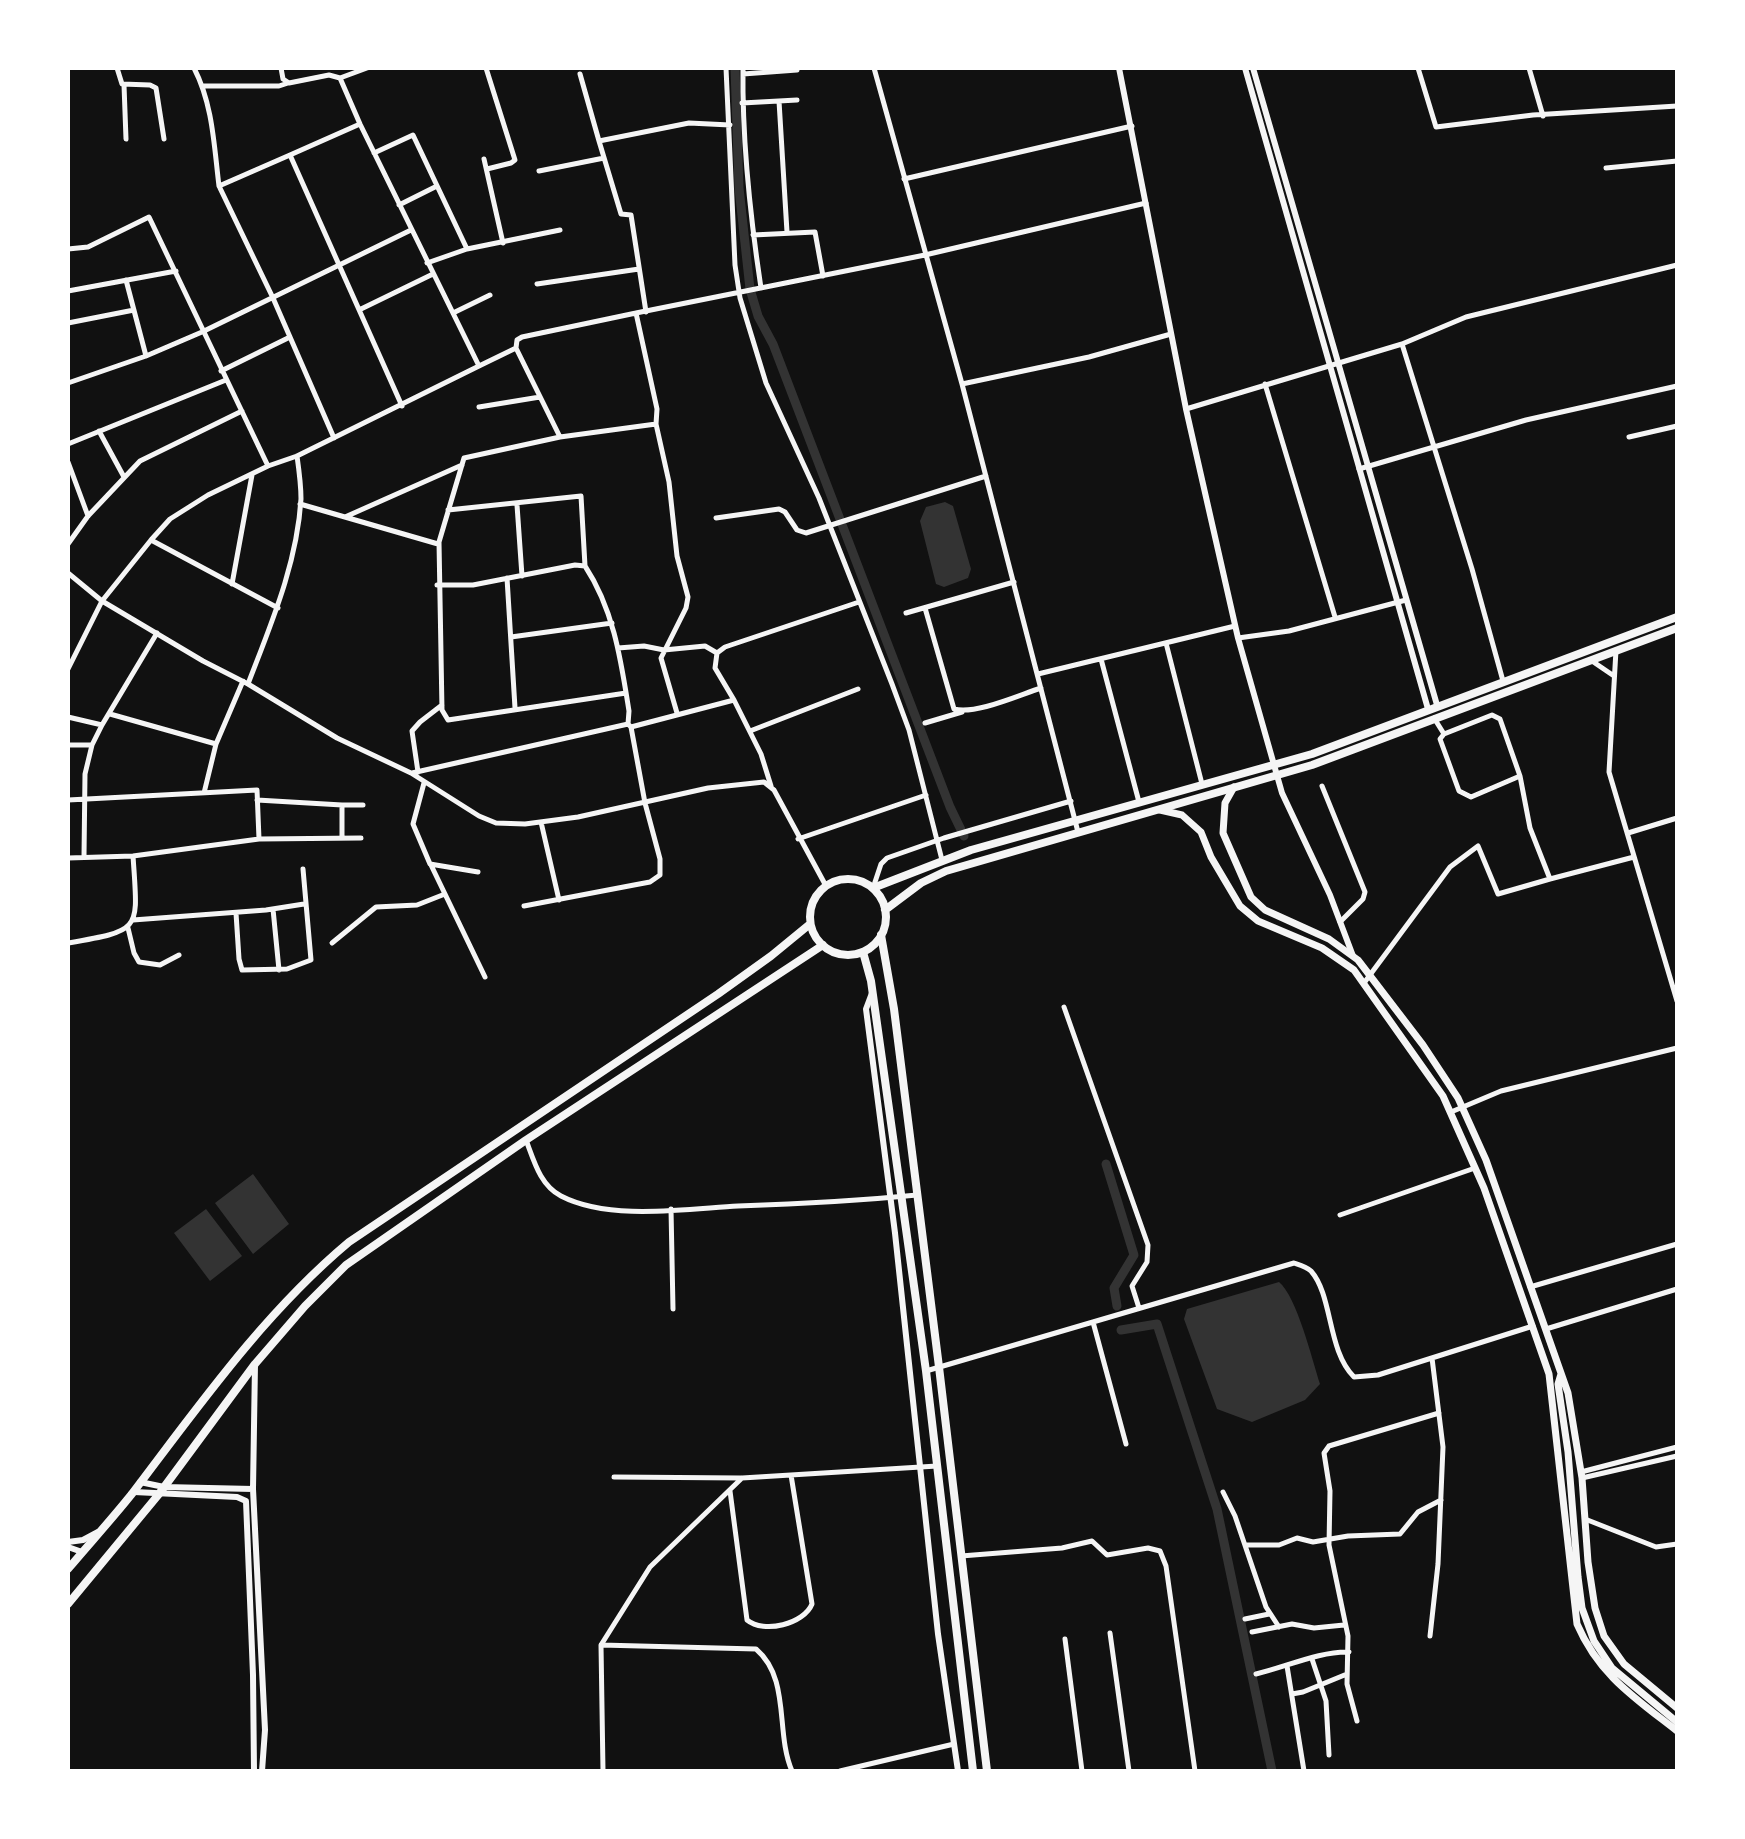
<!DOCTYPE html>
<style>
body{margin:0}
#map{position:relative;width:1745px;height:1839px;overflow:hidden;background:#111;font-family:"Fira Sans Condensed",sans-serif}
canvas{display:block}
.frame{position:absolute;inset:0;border:70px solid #fff;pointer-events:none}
</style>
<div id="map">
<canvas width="1745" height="1839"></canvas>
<div class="frame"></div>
</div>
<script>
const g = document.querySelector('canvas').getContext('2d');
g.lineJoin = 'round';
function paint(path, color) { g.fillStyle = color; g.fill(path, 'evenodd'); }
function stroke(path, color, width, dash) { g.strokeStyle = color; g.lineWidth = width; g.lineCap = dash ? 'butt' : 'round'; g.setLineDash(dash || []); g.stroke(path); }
paint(new Path2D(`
 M945 502 953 506 971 569 968 578 944 587 936 584 920 521 926 507Z
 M253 1174 289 1224 253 1254 215 1203Z
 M206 1209 242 1256 210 1281 174 1233Z
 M1279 1282C1297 1297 1312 1359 1320 1384L1305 1400 1252 1422 1217 1409 1184 1319 1187 1309Z`), '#333');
stroke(new Path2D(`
 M735 68 739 188 750 289 758 316 773 344 950 807 964 836
 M1106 1164 1134 1255 1114 1288 1117 1306
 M1121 1330 1157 1324 1217 1509 1272 1771`), '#333', 9);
stroke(new Path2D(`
 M117 68 122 84 150 85 156 88 164 139
 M194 68C213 105 214 146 219 186
 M486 68 515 160 511 163 487 169
 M726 68 735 265 740 298 766 383 819 498 892 684 909 730 942 860
 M743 68C742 142 750 215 761 288
 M874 68 962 384 1078 832
 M1418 68 1436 127 1533 115 1677 106
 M1529 68 1543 116
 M580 74 599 141 689 123 730 125
 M743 74 797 70
 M340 78 367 68
 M124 85 126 139
 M203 86H279L288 83
 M779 101 787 232
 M742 103 797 100
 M599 141 621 214 631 215 646 312
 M374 153 413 135 467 249
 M290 155 360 124
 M484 159 503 243
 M1606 168 1677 161
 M539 171 604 158
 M904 179 1132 126
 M399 205 437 186
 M753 235 815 232 823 276
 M68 249 88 247 149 217 268 466
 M427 263 467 249 560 230
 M126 280 146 356
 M537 284 639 269
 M68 291 176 271
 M361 309 433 274
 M453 313 490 295
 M68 323 134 310
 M1402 344 1472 569 1503 681
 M516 348 560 437 464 458 439 542 442 710 448 720 626 693
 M479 366 516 348 517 340 522 337 636 313
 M221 371 290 337
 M68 383 146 356 202 332 411 230
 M962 384 1089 357 1171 334
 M1265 384 1335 617
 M479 407 540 397
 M1186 409 1402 344 1466 317 1677 265
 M656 424 669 482 677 556 688 597 686 608 661 658 677 713
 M99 431 124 477
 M560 437 656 424 657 409 636 313 925 255 1146 203
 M1629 437 1677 426
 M334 438 273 298 219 186 290 155 402 406
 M68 444 226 380
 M68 462 88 516
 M1359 469 1526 420 1677 386
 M300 504 438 544
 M517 505 522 576
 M448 510 581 496 585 566
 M345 517 462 465
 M716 518 779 509 785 512 797 530 806 533 986 476
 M151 540 278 608
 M68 544 88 516 140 461 242 411
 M68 573 102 601 203 661 248 684 337 738 411 773 479 816 496 823 525 824 578 817 708 788 764 782 774 790 826 886
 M507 578 515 708
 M232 584 252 475
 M437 585H473L575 565 585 566C614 610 621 661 629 711L628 724
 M925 608 954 709C975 715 1019 695 1041 688
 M906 613 1014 582
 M511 637 612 623
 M1238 638 1289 631 1406 600
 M1166 643 1202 784
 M618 648 644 646 664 650 705 646 717 653
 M1616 650 1609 772 1677 1001
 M1101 659 1139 802
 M1592 661 1614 676
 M68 669 102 601 151 540 170 519 208 495 268 466 297 456 479 366 360 124 340 78 329 75 289 83 283 79 281 68
 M1038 674 1235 626
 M248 684C271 624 297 564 301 499 301 485 299 470 297 456
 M734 700 761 754 771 786
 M110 714 216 744
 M1492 715 1500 719 1520 776 1471 797 1459 791 1440 739 1444 734Z
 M68 717 102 725
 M1434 718 1444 734
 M925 723 962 712
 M631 727 734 700 715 668 717 653 725 647 859 602
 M750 731 858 689
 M68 745H92
 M418 772 412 731 420 722 442 705
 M412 773 628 724 631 727 645 803 660 859V875L650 882 634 885 524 906
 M1520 776 1530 828 1550 879 1634 857
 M424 783 413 824 430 864 478 872
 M1322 786 1365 892 1363 899 1340 922
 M204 793 216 744 243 681
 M68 800 257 790 259 839
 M257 800 342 805V837
 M342 805H363
 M541 822 559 900
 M1628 833 1677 818
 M798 839 926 795
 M84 856 85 774 92 745 102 725 157 633
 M68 858 133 856 259 839 361 838
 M431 865 485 977
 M873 888 881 864 887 858 944 838 1071 801
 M273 909 279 970
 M236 913 239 959 242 970 287 969 311 960 303 869
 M133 920 266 910 304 904
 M128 928 134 953 139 962 160 965 179 955
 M68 943C143 930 138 931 133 856
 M332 943 376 907 417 905 445 894
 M1364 983 1450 867 1478 846 1498 894 1550 879
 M1064 1007 1148 1245 1147 1262 1132 1286 1139 1308
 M1451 1112 1501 1091 1677 1048
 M526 1140C534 1161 540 1185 561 1196 609 1221 686 1209 738 1206 798 1204 857 1201 917 1195
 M671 1209 673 1309
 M1340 1215 1475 1168
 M1530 1287 1677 1244
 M1093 1322 1126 1444
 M1546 1329 1677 1289
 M926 1371 1294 1263C1300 1265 1307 1267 1311 1271 1333 1296 1327 1350 1354 1377L1378 1375 1533 1326
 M1581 1472 1677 1447
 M614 1477 741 1478
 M1582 1478 1677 1456
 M730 1491 747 1620C764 1634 804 1624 812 1604L791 1475
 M1223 1492 1235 1516 1266 1607 1279 1627
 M1585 1519 1656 1547 1677 1544
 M1245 1545H1279L1297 1538 1313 1542 1348 1536 1400 1534 1418 1512 1441 1500
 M961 1556 1062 1548 1092 1541 1107 1555 1148 1548 1160 1551 1166 1566 1195 1771
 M1245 1619 1269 1614
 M1252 1632 1292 1624 1314 1628 1344 1625
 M1110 1633 1129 1771
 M1430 1636 1438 1564 1443 1447 1432 1358
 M1065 1639 1082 1771
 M601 1645 756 1649C791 1679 775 1732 792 1771
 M1312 1659 1326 1701 1329 1755
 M1287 1666 1304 1771
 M1256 1674C1286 1667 1320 1651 1349 1652
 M1292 1694 1303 1692 1347 1674
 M1357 1721 1347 1684 1348 1636 1329 1545 1330 1491 1324 1453 1329 1446 1439 1413
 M603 1771 601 1645 650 1567 742 1478 937 1466
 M840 1771 954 1744`), '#f5f5f5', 5);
stroke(new Path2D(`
 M1119 68 1186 409 1238 638 1282 793 1330 895 1353 956
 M1245 68 1428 709
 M1253 68 1437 705
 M872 993 866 1009 895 1233 938 1634 958 1771
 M140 1482 164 1487 253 1489 265 1730 262 1771
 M253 1489 255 1364
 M134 1492 237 1497 246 1501 253 1675 254 1771
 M68 1542 83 1540 98 1532
 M68 1547 82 1552`), '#f5f5f5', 6);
stroke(new Path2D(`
 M1234 787 1225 803 1223 833 1251 897 1265 910 1329 939 1358 960 1423 1045 1458 1098 1486 1160 1568 1393 1582 1478 1588 1562 1595 1608 1604 1636 1624 1664 1677 1708
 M1160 810 1182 815 1201 832 1211 857 1240 906 1258 921 1322 948 1354 970 1443 1096 1484 1188 1549 1374 1577 1624C1599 1675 1635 1698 1677 1731
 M1561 1374 1558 1384 1568 1452 1578 1577 1582 1608 1594 1641 1612 1668 1677 1722`), '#f5f5f5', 7);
stroke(new Path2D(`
 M881 935 894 1009 939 1367 987 1771
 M863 952 871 981 926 1371 973 1771`), '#f5f5f5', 8);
stroke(new Path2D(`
 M810 917a38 38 0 1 1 76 0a38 38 0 1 1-76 0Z
 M873 888 971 850 1312 754 1677 617
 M885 910 921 883 946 871 1312 765 1677 628
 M68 1569C89 1544 111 1520 131 1495 198 1407 263 1314 349 1242L718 994 771 956 810 924
 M68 1604 159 1494 255 1364 305 1306 346 1265 526 1140 823 945`), '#f5f5f5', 8);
</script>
